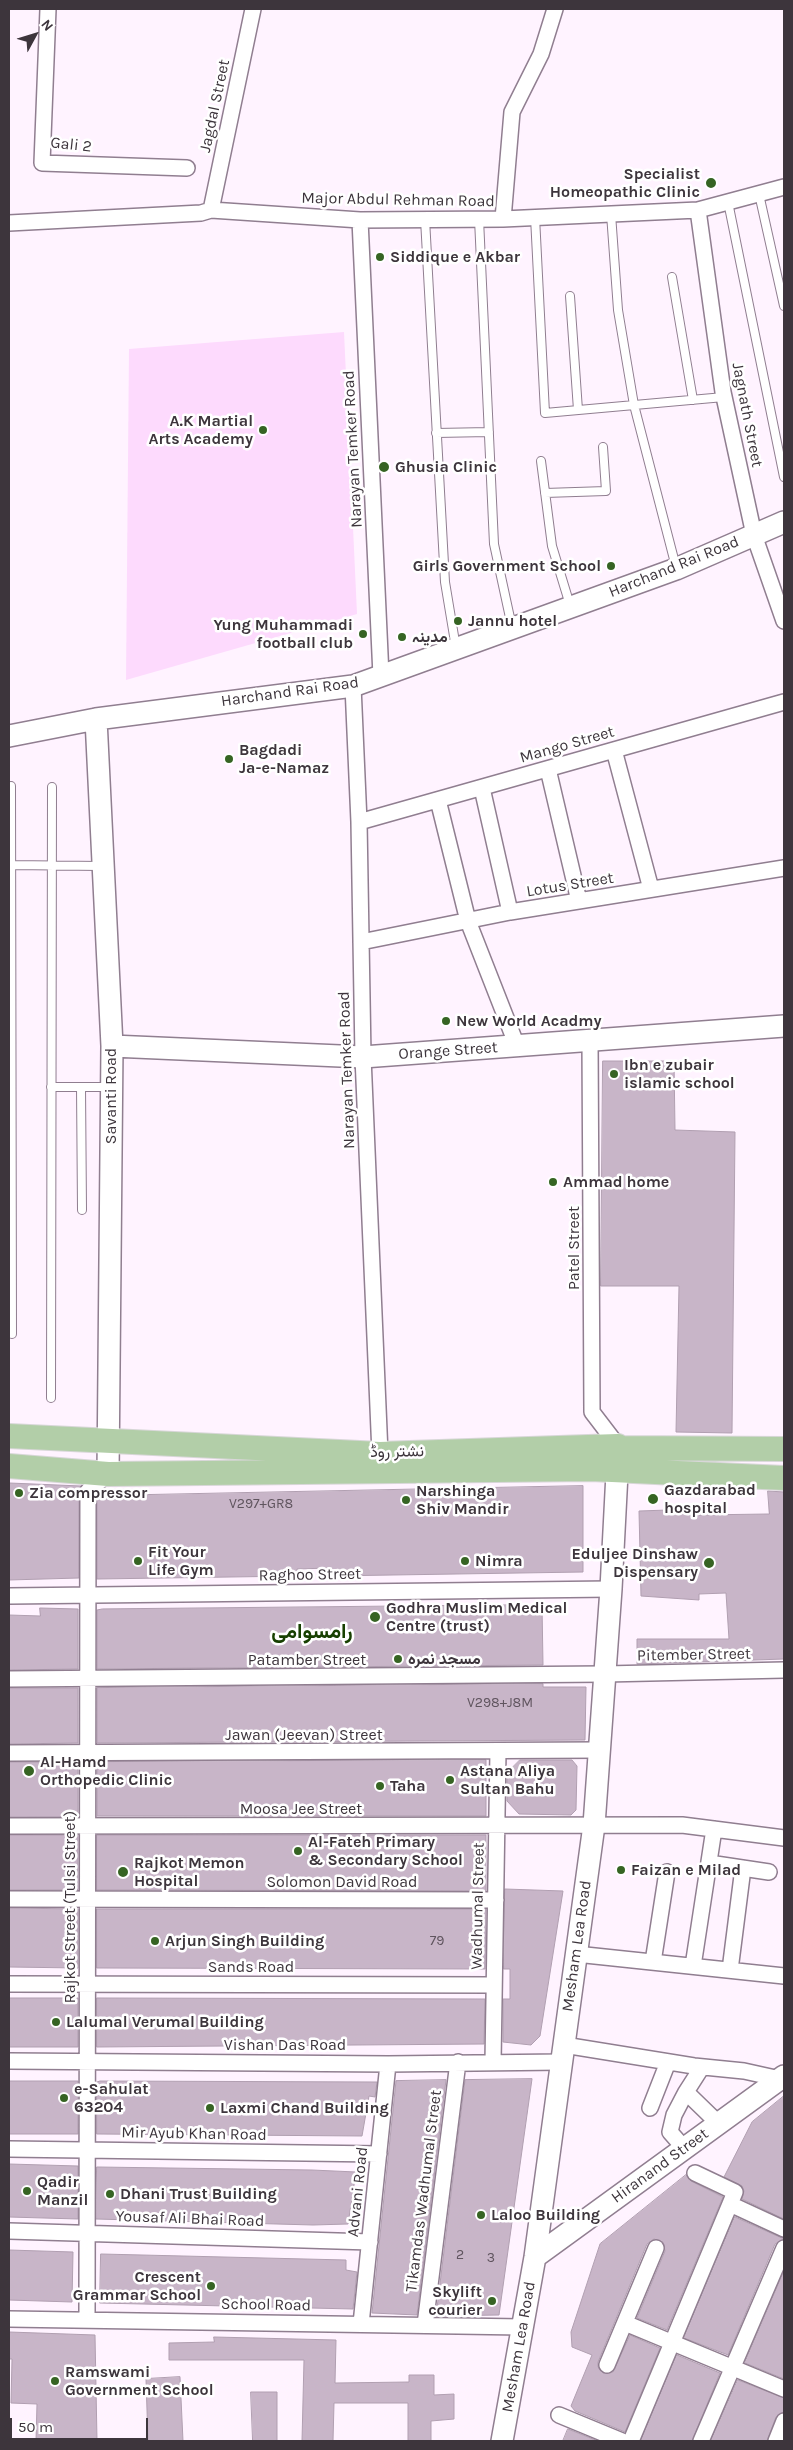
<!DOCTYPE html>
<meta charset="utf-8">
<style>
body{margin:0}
#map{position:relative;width:793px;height:2450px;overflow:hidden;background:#fff3ff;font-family:Karla,sans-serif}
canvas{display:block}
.frame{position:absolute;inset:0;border:10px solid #3d353c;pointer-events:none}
.north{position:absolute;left:10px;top:10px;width:50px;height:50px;-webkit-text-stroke:4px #fff;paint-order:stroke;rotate:51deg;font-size:14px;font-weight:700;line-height:20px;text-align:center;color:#3d353c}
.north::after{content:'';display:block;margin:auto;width:18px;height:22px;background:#3d353c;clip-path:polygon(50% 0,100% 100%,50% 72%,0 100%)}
.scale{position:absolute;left:10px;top:2418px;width:138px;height:22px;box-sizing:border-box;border:2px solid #3d353c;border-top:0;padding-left:6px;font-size:15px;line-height:18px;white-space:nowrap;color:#3d353c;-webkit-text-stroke:4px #fff;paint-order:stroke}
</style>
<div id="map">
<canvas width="793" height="2450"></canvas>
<div class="frame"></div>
<div class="north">N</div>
<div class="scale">50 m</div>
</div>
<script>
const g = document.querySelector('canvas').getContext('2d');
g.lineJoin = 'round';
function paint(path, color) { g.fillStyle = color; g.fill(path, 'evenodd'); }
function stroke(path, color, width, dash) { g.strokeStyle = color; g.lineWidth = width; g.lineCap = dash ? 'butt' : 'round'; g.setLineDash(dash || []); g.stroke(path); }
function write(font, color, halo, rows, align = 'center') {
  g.font = font + ' Karla,Vazirmatn,sans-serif'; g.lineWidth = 5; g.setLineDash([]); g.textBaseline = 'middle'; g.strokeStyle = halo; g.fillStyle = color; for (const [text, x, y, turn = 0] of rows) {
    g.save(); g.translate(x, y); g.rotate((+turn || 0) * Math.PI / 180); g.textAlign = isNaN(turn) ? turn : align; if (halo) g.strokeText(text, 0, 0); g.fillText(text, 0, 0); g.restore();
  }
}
paint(new Path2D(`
 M344 332 357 614 126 680 129 349Z`), '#fddafd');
const building = new Path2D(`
 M603 1061H674L675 1130 735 1132 732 1433 676 1432 679 1286H601Z
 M9 1483 81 1486 79 1491V1578L9 1580Z
 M583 1486V1572L329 1576V1568L297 1569V1576L97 1579V1496Z
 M768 1491 784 1492V1659L637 1664V1639H729L726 1593 699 1594V1600L641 1596 639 1511 697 1509V1515L769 1514Z
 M542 1605 543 1665 97 1669V1610L102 1609Z
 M40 1608 78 1609V1669L9 1670V1615L40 1616Z
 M543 1684V1687H586L585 1740 97 1743V1688Z
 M9 1688H78V1743L9 1744Z
 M486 1760V1816H97V1762Z
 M520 1760H572L577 1766 576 1810 571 1815 519 1814 507 1801V1773Z
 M9 1762H78V1817H9Z
 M9 1835H78V1890H9Z
 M97 1835H486V1891L97 1890Z
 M505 1889 563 1891 540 2036 531 2045 503 2042V1999H510V1969H504Z
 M9 1908 78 1909V1968L9 1967Z
 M97 1909H486L485 1969 97 1968Z
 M9 1998H78V2047H9Z
 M97 1998 485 1999 484 2044 97 2047Z
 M532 2079 499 2315 436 2316 465 2080Z
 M446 2080 417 2315 372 2313 396 2081Z
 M9 2081H78V2134H9Z
 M97 2082 100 2081 377 2082 375 2097 369 2096 362 2136 97 2134Z
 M784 2096V2219L742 2199 744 2191 742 2186 724 2177 752 2122Z
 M9 2164 78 2166V2219L9 2217Z
 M97 2167 312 2170 356 2172 348 2224 313 2225 96 2219Z
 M686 2175 691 2181 723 2197 667 2330 637 2318 665 2251 663 2242 654 2239 647 2244 598 2362V2367L603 2373 613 2372 630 2335 660 2348 625 2432 575 2411 571 2406 592 2355 572 2347 571 2332 600 2244Z
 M735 2217 784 2239 775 2244 728 2355 684 2338Z
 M9 2250 73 2252 72 2302 9 2300Z
 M101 2254 346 2260V2270L357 2272 353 2309 100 2303Z
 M784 2271V2379L745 2363Z
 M9 2332 95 2335 97 2441H36L37 2404 11 2403 12 2359H9Z
 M214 2337 336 2340 335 2383 409 2382V2375H434V2395L454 2394V2419L431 2421V2441H408V2403H334L333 2441H302L304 2360H169V2343L214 2342Z
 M677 2355 720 2373 692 2441H641Z
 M180 2377 183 2441H148L146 2379Z
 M738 2380 784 2398V2412L776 2417 767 2441H711Z
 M251 2392H277V2441H253Z
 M568 2429 598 2441H563Z`);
paint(building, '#c8b5c8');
stroke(building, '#b19fb1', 1);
const lane = new Path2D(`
 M759 194 784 306
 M728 202 784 477
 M611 214 618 310 634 405 676 567
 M535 217 545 413 724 397
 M425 219 445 582 456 648
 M479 219 494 544 512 627
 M672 277 693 400
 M570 296 578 410
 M436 433 489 432
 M541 461 552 546 570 605
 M545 493 606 491 603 447
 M11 786 12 1334
 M10 865 101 866
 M51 1087H109
 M81 1087 82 1210
 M51 1398 52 787`);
const street = new Path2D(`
 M48 9 42 163 187 168
 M211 210 253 9
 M698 210 723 392 754 535 784 621
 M503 219 512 112 541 54 555 9
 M360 220 381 676
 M9 223 201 213 211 210 360 220 503 219 698 210 784 187
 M353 686 359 822 363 1057 380 1454
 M614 750 651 889
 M548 769 579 901
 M482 788 510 912
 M438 800 468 921 517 1046
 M359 822 784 702
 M361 942 510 912 784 868
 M590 1041 592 1412 618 1446
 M9 1596 611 1589
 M9 1679 605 1674 784 1670
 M9 1753 599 1750
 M9 1826 682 1825 784 1838
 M709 1863 769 1872
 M9 1899 496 1900
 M576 1954 784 1976
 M653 1962 667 1872
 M693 1966 714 1829
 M730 1970 743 1868
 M9 1984 494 1985
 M564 2045 694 2066 744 2071 780 2079
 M9 2061 388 2064 562 2062
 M493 2062 498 1751
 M702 2067 686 2092 719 2124
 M650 2108 668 2062
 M684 2148 670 2132 674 2115 686 2092
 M9 2149 379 2154
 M695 2173 735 2192 730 2204 784 2229
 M9 2231 370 2242
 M9 2319 522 2327
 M87 2320 88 1491 108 1474
 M625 2323 784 2389
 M361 2324 388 2064
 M425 2325 458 2062
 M607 2365 656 2248
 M559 2415 622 2441
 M631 2441 730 2204
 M701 2441 784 2248
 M776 2441 784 2421`);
const secondary = new Path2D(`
 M96 719 112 1046 108 1474
 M9 736 96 719 353 686 676 569 784 522
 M112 1046 363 1057 784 1026
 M535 2257 784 2076
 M502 2441 535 2257 594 1825 611 1589 618 1454`);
const primary = new Path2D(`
 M9 1436 380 1454 618 1446 620 1448 784 1449
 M9 1466 108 1474 591 1469 784 1478`);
stroke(lane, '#907e90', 10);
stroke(street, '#907e90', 18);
stroke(secondary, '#907e90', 24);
stroke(primary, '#d8d7d8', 26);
stroke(lane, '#fff', 8);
stroke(street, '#fff', 15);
stroke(secondary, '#fff', 21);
stroke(primary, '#b2cea8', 24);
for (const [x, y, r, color] of [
 [711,183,6,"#366423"],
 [380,257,5,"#366423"],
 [263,430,5,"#366423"],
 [384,467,6,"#366423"],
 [611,566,5,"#366423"],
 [458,621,5,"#366423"],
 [363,634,5,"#366423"],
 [402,637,5,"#366423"],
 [229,759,5,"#366423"],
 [446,1021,5,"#366423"],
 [614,1074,5,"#366423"],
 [553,1182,5,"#366423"],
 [19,1493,5,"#366423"],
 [653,1499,6,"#366423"],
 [406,1500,5,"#366423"],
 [138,1561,5,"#366423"],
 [465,1561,5,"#366423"],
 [709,1563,6,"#366423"],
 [375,1617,6,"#366423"],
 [398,1659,5,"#366423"],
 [29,1771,6,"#366423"],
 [450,1780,5,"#366423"],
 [380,1786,5,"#366423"],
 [298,1851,5,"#366423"],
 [621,1870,5,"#366423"],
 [123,1872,6,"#366423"],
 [155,1941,5,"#366423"],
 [56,2022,5,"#366423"],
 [64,2098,5,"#366423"],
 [210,2108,5,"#366423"],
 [27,2191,5,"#366423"],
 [110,2194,5,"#366423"],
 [481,2215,5,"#366423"],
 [211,2286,5,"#366423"],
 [492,2301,5,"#366423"],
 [55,2381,5,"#366423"]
]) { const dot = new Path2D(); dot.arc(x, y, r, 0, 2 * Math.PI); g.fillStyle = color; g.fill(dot); stroke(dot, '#fff', 2); }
write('14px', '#60555f', null, [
 ["V297+GR8",261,1504],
 ["V298+J8M",500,1703],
 ["79",437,1941],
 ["2",460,2255],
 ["3",491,2258]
]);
write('16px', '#3d353c', '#fff', [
 ["Jagdal Street",215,106,-78],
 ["Gali 2",71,145,6],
 ["Major Abdul Rehman Road",398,200,1],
 ["Jagnath Street",747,415,79],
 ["Narayan Temker Road",353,449,-93],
 ["Harchand Rai Road",674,567,-22],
 ["Harchand Rai Road",290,692,-8],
 ["Mango Street",567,745,-16],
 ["Lotus Street",570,885,-9],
 ["Orange Street",448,1051,-4],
 ["Narayan Temker Road",347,1070,-92],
 ["Savanti Road",111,1096,-90],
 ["Patel Street",574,1248,-90],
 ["نشتر روڈ",397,1452,-1],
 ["Raghoo Street",310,1575,-1],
 ["Pitember Street",694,1655,-1],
 ["Patamber Street",307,1660],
 ["Jawan (Jeevan) Street",304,1735],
 ["Moosa Jee Street",301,1809],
 ["Solomon David Road",342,1882],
 ["Wadhumal Street",478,1906,-89],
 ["Rajkot Street (Tulsi Street)",70,1907,-90],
 ["Mesham Lea Road",577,1946,-82],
 ["Sands Road",251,1967],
 ["Vishan Das Road",285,2045],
 ["Mir Ayub Khan Road",194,2134,1],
 ["Hiranand Street",660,2166,-36],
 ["Tikamdas Wadhumal Street",424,2191,-83],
 ["Advani Road",358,2192,-84],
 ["Yousaf Ali Bhai Road",190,2219,2],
 ["School Road",266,2305,1],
 ["Mesham Lea Road",519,2347,-80]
]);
write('bold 16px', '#3d353c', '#fff', [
 ["Specialist",700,174,"right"],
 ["Homeopathic Clinic",700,192,"right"],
 ["Siddique e Akbar",390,257],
 ["A.K Martial",253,421,"right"],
 ["Arts Academy",253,439,"right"],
 ["Ghusia Clinic",395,467],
 ["Girls Government School",601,566,"right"],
 ["Jannu hotel",468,621],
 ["Yung Muhammadi",353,625,"right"],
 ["football club",353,643,"right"],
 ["مدینہ",412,637],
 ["Bagdadi",239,750],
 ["Ja-e-Namaz",239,768],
 ["New World Acadmy",456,1021],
 ["Ibn e zubair",624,1065],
 ["islamic school",624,1083],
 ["Ammad home",563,1182],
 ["Gazdarabad",664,1490],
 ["hospital",664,1508],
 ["Narshinga",416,1491],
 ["Shiv Mandir",416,1509],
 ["Zia compressor",29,1493],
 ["Fit Your",148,1552],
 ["Life Gym",148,1570],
 ["Eduljee Dinshaw",698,1554,"right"],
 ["Dispensary",698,1572,"right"],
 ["Nimra",475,1561],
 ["Godhra Muslim Medical",386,1608],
 ["Centre (trust)",386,1626],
 ["مسجد نمرہ",408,1659],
 ["Al-Hamd",40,1762],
 ["Orthopedic Clinic",40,1780],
 ["Astana Aliya",460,1771],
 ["Sultan Bahu",460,1789],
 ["Taha",390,1786],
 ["Al-Fateh Primary",308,1842],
 ["& Secondary School",308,1860],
 ["Rajkot Memon",134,1863],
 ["Hospital",134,1881],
 ["Faizan e Milad",631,1870],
 ["Arjun Singh Building",165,1941],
 ["Lalumal Verumal Building",66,2022],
 ["e-Sahulat",74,2089],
 ["63204",74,2107],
 ["Laxmi Chand Building",220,2108],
 ["Qadir",37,2182],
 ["Manzil",37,2200],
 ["Dhani Trust Building",120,2194],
 ["Laloo Building",491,2215],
 ["Crescent",201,2277,"right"],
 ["Grammar School",201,2295,"right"],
 ["Skylift",482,2292,"right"],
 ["courier",482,2310,"right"],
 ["Ramswami",65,2372],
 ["Government School",65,2390]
], 'left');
write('bold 21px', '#174001', '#fff', [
 ["رامسوامی",312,1632]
]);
</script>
